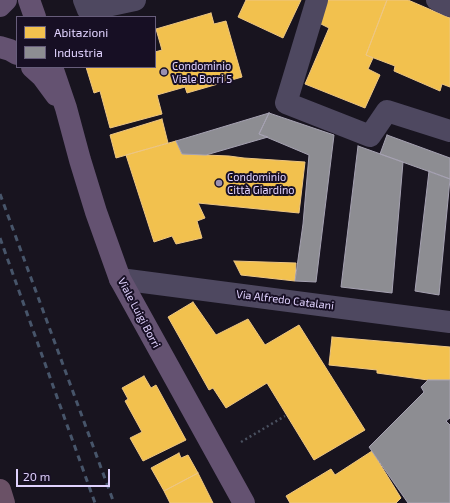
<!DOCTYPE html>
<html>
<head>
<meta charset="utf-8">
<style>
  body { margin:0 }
  #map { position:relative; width:450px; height:503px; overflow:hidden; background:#18141f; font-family:"Exo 2",sans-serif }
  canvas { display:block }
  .legend { position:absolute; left:16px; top:16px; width:140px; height:52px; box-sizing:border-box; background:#170f24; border:1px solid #675d7b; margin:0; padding:5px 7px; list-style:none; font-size:12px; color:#e0d2fe }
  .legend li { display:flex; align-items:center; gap:8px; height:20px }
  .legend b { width:20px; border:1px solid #675d7b }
  .scale { position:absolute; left:16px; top:469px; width:94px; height:18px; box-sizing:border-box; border:2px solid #e0d2fe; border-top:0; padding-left:5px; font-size:12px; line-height:14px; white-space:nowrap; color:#e0d2fe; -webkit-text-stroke:3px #170f24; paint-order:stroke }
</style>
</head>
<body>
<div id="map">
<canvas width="450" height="503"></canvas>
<ul class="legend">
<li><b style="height:11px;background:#f2c14e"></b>Abitazioni</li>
<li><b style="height:11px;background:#8d8d92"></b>Industria</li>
</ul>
<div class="scale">20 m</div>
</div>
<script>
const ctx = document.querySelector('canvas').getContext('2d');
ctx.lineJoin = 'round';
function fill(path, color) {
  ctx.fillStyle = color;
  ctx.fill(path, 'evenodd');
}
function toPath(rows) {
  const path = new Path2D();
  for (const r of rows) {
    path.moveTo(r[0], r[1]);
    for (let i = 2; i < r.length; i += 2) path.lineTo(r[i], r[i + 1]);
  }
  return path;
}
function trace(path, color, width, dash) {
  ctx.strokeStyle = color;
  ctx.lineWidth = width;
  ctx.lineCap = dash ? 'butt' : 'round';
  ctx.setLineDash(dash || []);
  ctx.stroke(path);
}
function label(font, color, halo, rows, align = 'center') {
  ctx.font = font + ' "Exo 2",sans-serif';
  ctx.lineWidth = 4;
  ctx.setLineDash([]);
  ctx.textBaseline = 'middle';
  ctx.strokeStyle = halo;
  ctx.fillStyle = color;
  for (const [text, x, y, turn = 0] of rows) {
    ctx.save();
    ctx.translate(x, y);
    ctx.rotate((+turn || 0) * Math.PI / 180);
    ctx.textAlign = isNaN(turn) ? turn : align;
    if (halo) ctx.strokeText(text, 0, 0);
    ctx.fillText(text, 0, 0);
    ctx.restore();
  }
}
const homes = toPath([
  [246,0,301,0,283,38,238,17,246,0],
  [327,0,387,0,366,55,373,58,368,69,380,75,365,108,305,84,329,28,317,22,327,0],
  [387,0,408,0,450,18,450,87,442,84,440,91,394,71,395,66,366,55,387,0],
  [211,13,214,24,226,21,242,77,187,93,185,87,157,95,162,114,110,128,100,91,94,93,86,67,155,67,155,52,162,50,156,29,211,13],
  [162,119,168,143,116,158,110,135,162,119],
  [176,141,182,154,229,156,244,158,305,162,299,213,198,203,205,218,197,221,202,238,176,244,172,236,154,242,126,155,176,141],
  [234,261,296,263,295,281,241,275,234,261],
  [193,302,216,335,248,319,265,345,299,325,365,430,314,460,267,383,226,408,213,388,209,390,168,317,193,302],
  [332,337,450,347,450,380,428,380,377,373,377,370,329,365,332,337],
  [144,376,151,388,156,385,186,440,143,461,130,438,142,432,125,401,128,399,122,388,144,376],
  [372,451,401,498,396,503,290,503,286,496,331,469,335,475,372,451],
  [179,453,181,458,188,455,198,473,164,491,151,468,179,453],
  [198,473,213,503,170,503,164,491,198,473]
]);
const industry = toPath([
  [269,113,334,135,316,282,295,281,303,224,309,155,259,134,269,113],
  [269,113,259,134,268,137,206,155,182,154,176,141,269,113],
  [387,135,450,158,450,179,380,154,387,135],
  [358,146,403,162,392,293,341,287,358,146],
  [429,171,450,179,439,295,415,291,429,171],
  [428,380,450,380,450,418,446,421,450,425,450,503,408,503,369,447,424,392,421,387,428,380]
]);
const path = toPath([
  [241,442,285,416]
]);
const minor = toPath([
  [84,0,88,10,135,0],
  [317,0,286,103,370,136,387,111,450,131],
  [437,0,450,6],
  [120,279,450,322]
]);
const major = toPath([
  [29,0,35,17],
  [0,6,6,0],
  [0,47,10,50,17,54],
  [32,67,42,76,56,95],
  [52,67,66,108,80,160,96,212,120,279,244,503]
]);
const highway = toPath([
  [0,490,4,503]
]);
const rail = toPath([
  [0,194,114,503],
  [0,238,95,503]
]);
const markers = [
  [164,72,4,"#9a90b0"],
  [219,183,4,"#9a90b0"]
];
const poiNames = [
  ["Condominio",172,66],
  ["Viale Borri 5",172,79],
  ["Condominio",227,177],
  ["Città Giardino",227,190]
];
const streetNames = [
  ["Via Alfredo Catalani",285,300,7],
  ["Viale Luigi Borri",139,313,62]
];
fill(homes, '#f2c14e');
trace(homes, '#edc683', 1);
fill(industry, '#8d8d92');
trace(industry, '#a6a2b2', 1);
trace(path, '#4a5160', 2.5, [2, 3]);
trace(minor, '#4e4860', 22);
trace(major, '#645271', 22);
trace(highway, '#6a5166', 22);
trace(rail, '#47556a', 3, [6, 5]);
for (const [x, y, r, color] of markers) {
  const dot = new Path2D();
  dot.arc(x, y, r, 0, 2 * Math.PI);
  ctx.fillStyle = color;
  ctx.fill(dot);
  trace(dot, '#170f24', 1.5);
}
label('11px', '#e0d2fe', '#170f24', poiNames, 'left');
label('11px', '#e0d2fe', '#170f24', streetNames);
</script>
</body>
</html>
